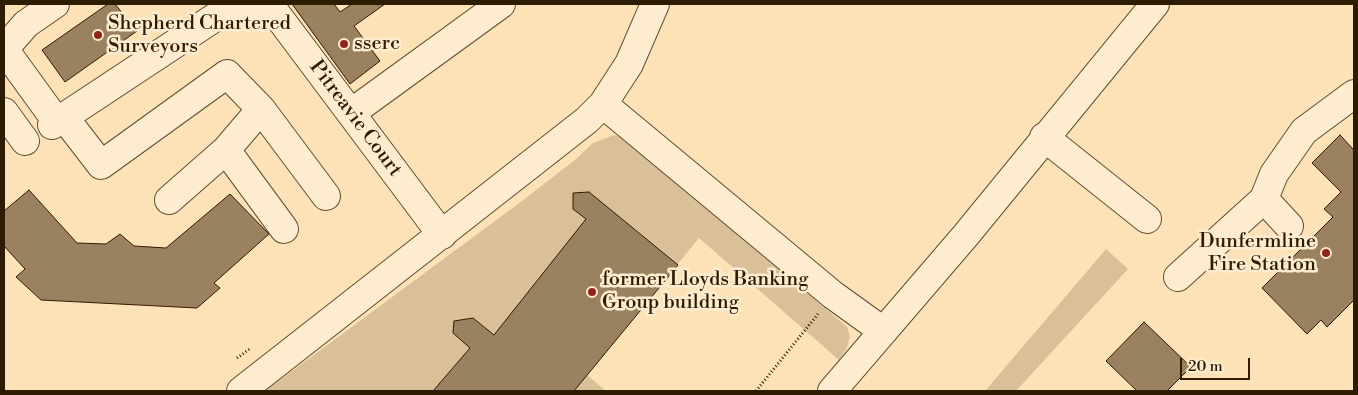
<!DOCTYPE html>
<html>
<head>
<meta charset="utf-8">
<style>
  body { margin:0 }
  #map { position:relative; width:1358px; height:395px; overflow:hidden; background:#fee2b7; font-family:"Libre Bodoni",serif }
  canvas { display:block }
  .frame { position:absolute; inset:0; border:5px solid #2d1b02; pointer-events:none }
  .scale { position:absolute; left:1180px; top:358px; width:70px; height:22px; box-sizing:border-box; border:2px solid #2d1b02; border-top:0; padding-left:6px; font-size:15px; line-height:18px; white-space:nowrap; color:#2d1b02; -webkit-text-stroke:4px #feecd0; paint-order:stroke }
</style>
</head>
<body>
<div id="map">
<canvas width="1358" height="395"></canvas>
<div class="frame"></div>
<div class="scale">20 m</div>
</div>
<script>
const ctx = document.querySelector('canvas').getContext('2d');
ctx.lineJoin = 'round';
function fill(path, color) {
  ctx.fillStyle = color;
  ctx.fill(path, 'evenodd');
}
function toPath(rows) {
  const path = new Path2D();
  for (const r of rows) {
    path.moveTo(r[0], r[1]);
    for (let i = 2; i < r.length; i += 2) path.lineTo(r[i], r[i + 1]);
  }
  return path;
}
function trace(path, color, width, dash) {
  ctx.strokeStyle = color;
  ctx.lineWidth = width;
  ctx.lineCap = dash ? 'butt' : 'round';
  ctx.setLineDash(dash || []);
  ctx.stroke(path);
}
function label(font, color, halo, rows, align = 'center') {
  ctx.font = font + ' "Libre Bodoni",serif';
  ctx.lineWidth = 5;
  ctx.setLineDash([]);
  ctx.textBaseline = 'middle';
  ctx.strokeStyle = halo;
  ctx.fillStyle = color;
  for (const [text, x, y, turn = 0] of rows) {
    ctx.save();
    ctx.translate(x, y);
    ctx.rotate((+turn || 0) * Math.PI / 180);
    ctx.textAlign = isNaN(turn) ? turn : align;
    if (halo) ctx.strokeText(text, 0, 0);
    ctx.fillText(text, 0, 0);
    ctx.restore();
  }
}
const green = toPath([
  [614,135,624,138,847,327,850,336,847,348,839,360,699,238,587,375,606,391,265,391,522,201,576,159,593,143],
  [1106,249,1128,269,1016,391,985,391]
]);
const building = toPath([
  [108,4,115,4,137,31,65,82,42,50,108,4],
  [292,4,334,4,340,12,352,4,385,4,354,26,380,61,350,84,292,4],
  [1340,135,1354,150,1354,300,1327,327,1321,320,1307,334,1262,288,1333,217,1324,209,1341,192,1312,163,1340,135],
  [29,190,77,243,106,244,120,234,134,246,166,248,230,194,269,234,214,283,220,288,197,308,41,300,16,277,25,269,4,246,4,211,29,190],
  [589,192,678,265,574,391,433,391,470,348,453,333,454,321,473,318,494,335,586,219,573,209,573,193,589,192],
  [1144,322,1191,367,1167,391,1137,391,1106,361,1144,322]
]);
const path = toPath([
  [237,358,251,348],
  [756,391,818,314]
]);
const minor = toPath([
  [269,4,442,235],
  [5,48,26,24,55,4],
  [4,49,57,122],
  [603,104,833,295,883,331],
  [261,109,326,196],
  [4,112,25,141],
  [351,113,501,4],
  [64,117,101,165,227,74,261,109,226,150,169,200],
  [52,125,226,10,263,4],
  [1044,137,1147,219],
  [226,150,284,229],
  [1289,226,1264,199,1274,174,1304,131,1354,94],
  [1178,277,1264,199],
  [241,391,587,120,603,104,629,64,655,4],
  [832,391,966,235,1155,4]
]);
const markers = [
  [98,35,5,"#8f2418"],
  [344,44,5,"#8f2418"],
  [1326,253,5,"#8f2418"],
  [592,292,5,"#8f2418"]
];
const poiNames = [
  ["Shepherd Chartered",108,24],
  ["Surveyors",108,47],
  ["sserc",354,44],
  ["Dunfermline",1316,242,"right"],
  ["Fire Station",1316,265,"right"],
  ["former Lloyds Banking",602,280],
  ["Group building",602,303]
];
const streetNames = [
  ["Pitreavie Court",355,119,53]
];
fill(green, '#dac098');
fill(building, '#9a8260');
trace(building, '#2d1b02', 1);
trace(minor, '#614d2f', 30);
trace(path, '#2d1b02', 3, [1, 2.5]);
trace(minor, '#feecd0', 28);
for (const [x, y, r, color] of markers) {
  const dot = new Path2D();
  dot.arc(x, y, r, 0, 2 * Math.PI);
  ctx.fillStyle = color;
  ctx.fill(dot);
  trace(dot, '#feecd0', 2);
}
label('20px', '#2d1b02', '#feecd0', poiNames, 'left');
label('20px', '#2d1b02', '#feecd0', streetNames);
</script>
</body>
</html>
